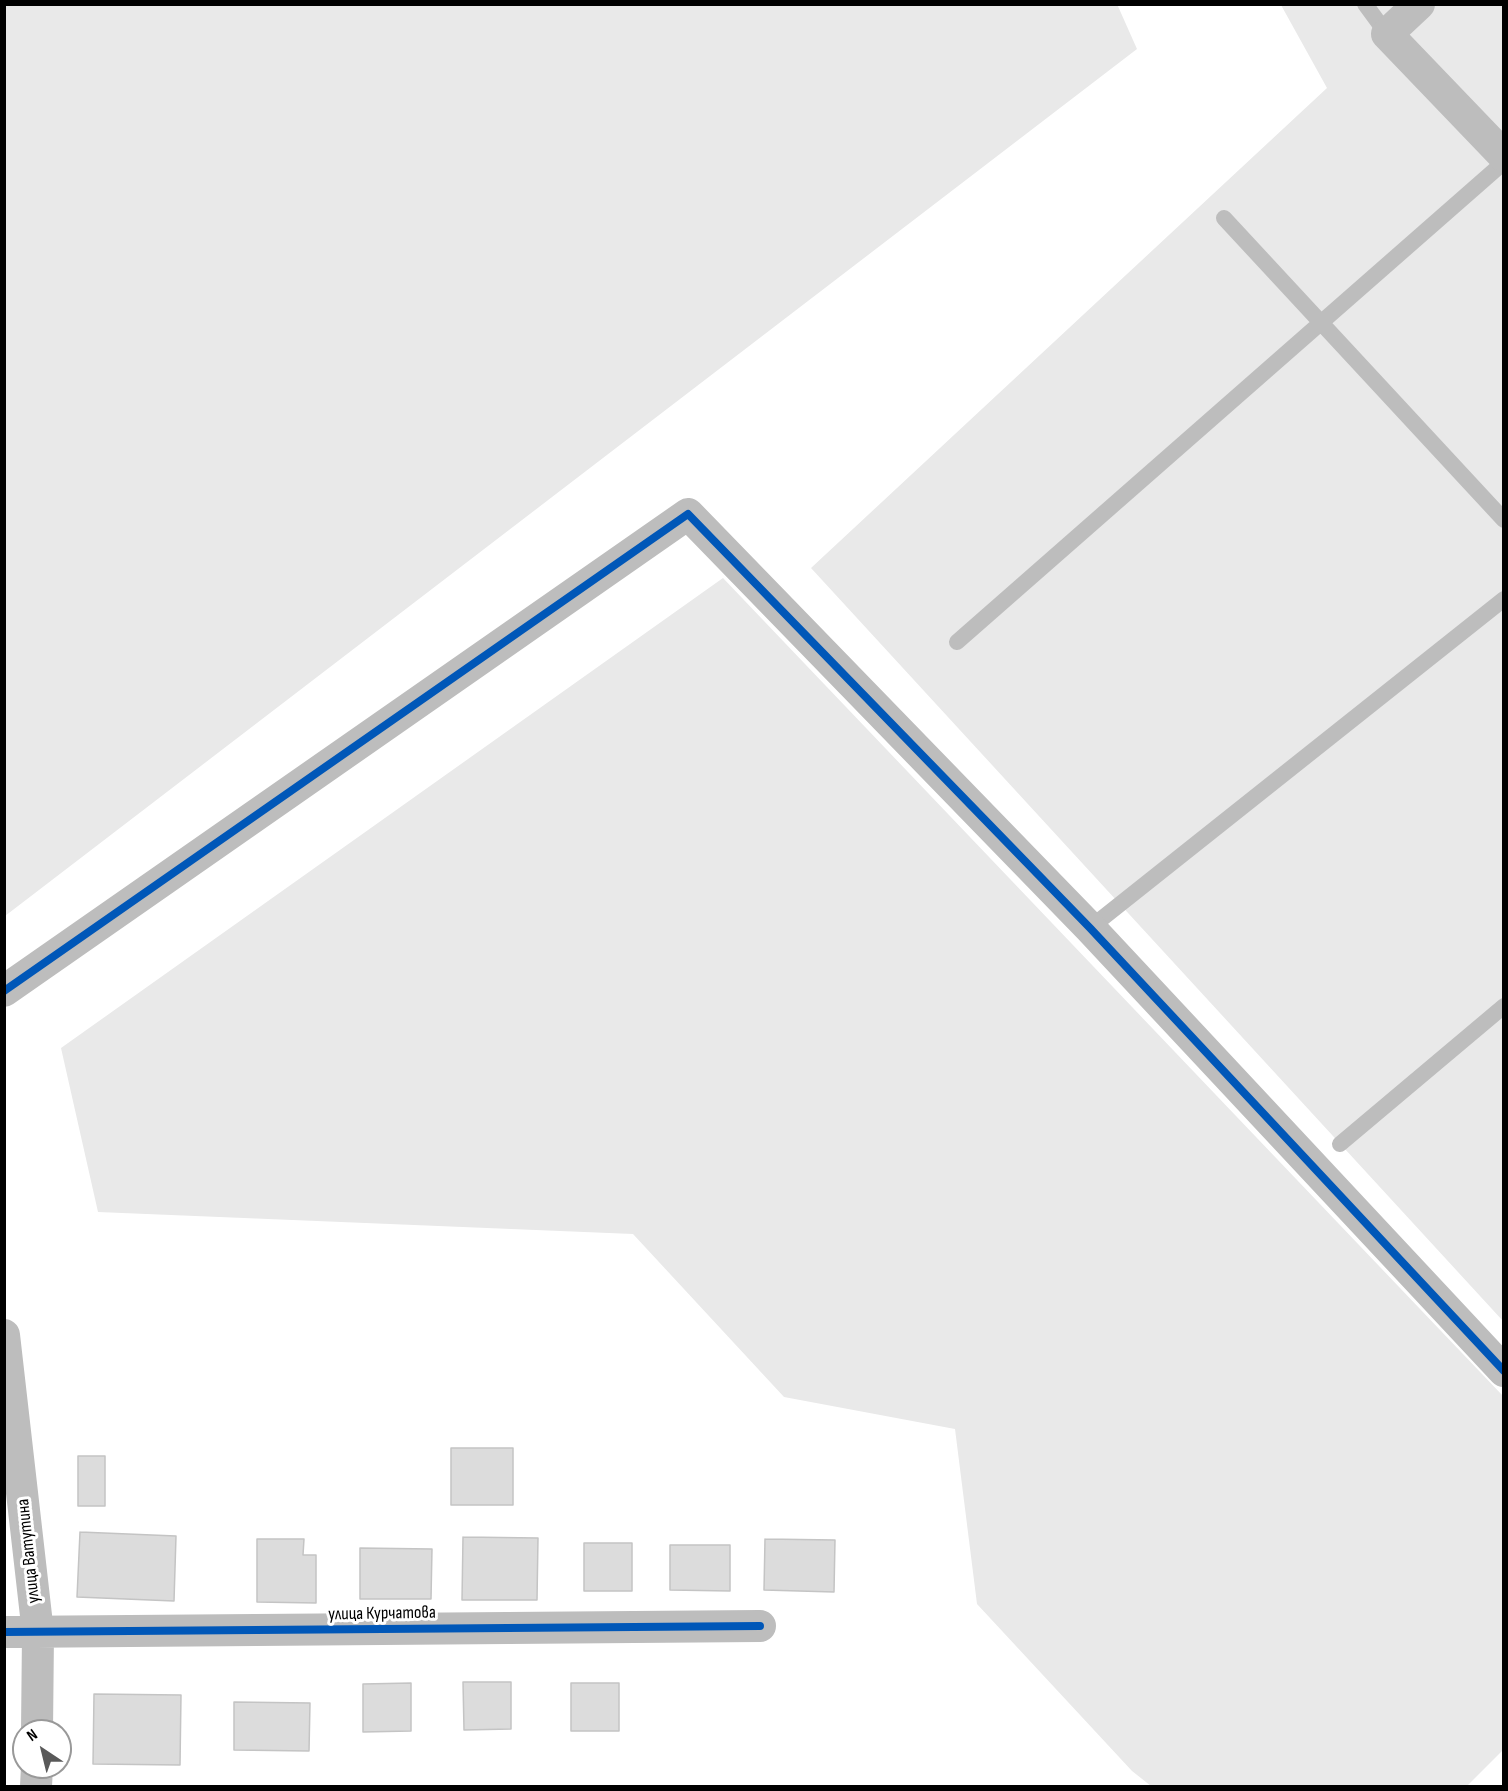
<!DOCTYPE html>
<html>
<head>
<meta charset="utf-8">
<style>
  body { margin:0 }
  #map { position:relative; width:1508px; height:1791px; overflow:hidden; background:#fff; font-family:"Sofia Sans Condensed",sans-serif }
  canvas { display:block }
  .frame { position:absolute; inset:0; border:6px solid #000; pointer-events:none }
  .north { position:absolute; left:12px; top:1719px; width:60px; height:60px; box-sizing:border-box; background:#fff; border:2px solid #999; border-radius:50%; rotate:325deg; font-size:16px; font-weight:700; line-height:24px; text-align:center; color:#000 }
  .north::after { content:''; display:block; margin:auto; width:21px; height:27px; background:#595959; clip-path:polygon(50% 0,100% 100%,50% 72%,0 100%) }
</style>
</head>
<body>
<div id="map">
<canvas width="1508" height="1791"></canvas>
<div class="frame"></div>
<div class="north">N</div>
</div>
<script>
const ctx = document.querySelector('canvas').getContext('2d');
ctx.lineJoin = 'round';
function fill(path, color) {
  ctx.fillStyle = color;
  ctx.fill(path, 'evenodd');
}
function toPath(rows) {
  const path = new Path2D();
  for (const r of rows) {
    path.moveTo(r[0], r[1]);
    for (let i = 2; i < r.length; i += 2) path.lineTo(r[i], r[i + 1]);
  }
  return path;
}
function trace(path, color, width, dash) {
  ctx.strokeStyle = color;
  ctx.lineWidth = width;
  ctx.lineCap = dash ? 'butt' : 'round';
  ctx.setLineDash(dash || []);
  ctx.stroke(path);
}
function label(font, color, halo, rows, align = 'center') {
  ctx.font = font + ' "Sofia Sans Condensed",sans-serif';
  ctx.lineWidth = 6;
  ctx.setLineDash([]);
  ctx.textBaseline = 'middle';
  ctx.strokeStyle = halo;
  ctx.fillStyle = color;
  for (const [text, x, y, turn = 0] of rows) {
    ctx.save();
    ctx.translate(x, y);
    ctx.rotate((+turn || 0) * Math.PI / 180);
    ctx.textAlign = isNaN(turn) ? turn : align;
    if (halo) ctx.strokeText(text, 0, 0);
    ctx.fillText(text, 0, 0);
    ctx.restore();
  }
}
const green = toPath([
  [5,4,1117,4,1137,49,5,916],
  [1281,5,1503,5,1503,1321,811,568,1327,88],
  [723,578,1503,1396,1503,1750,1467,1786,1151,1786,1132,1771,977,1604,955,1429,784,1397,633,1234,98,1212,61,1048]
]);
const building = toPath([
  [451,1448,513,1448,513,1505,451,1505,451,1448],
  [78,1456,105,1456,105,1506,78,1506,78,1456],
  [80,1532,176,1536,174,1601,77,1597,80,1532],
  [463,1537,538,1538,537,1600,462,1600,463,1537],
  [257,1539,304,1539,303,1555,316,1555,316,1603,257,1602,257,1539],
  [765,1539,835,1540,834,1592,764,1590,765,1539],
  [584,1543,632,1543,632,1591,584,1591,584,1543],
  [670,1545,730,1545,730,1591,670,1590,670,1545],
  [360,1548,432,1549,431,1599,360,1599,360,1548],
  [463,1682,511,1682,511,1729,464,1730,463,1682],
  [411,1683,411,1731,363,1732,363,1684,411,1683],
  [571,1683,619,1683,619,1731,571,1731,571,1683],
  [94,1694,181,1695,180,1765,93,1764,94,1694],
  [234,1702,310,1703,309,1751,234,1750,234,1702]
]);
const lane = toPath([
  [1365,4,1387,34],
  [1224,218,1504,520],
  [957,642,1504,162],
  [1090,928,1504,599],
  [1340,1144,1504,1006]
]);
const street = toPath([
  [1419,4,1387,34,1504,156],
  [4,991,688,514,1090,928,1504,1371],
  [4,1335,38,1633,37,1731],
  [4,1632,760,1626],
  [36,1786,37,1767]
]);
const cycleway = toPath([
  [4,991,688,514,1090,928,1504,1371],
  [4,1632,760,1626]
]);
const streetNames = [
  ["улица Ватутина",29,1551,-96],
  ["улица Курчатова",382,1614,-1]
];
fill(green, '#e9e9e9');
fill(building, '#dcdcdc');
trace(building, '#c4c4c4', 1.5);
trace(lane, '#bdbdbd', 16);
trace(street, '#bdbdbd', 32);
trace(cycleway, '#0057b8', 8);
label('18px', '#000', '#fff', streetNames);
</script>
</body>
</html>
